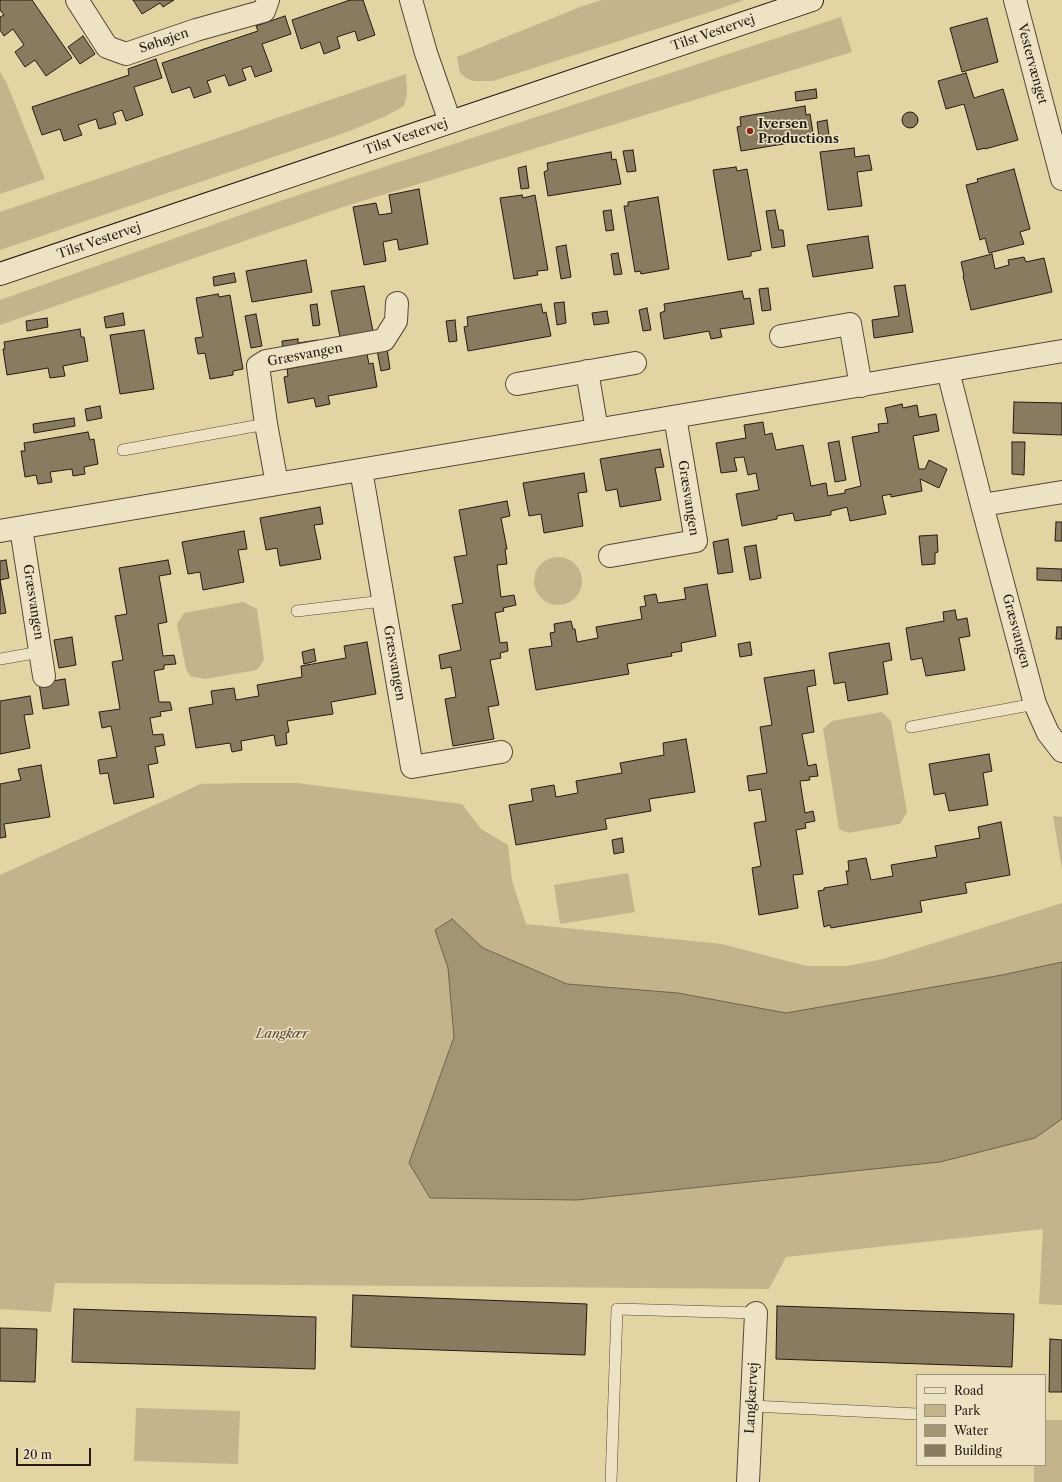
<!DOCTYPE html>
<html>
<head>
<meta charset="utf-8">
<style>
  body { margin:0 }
  #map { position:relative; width:1062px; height:1482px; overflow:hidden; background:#e3d4a4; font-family:"Libre Caslon Text",serif }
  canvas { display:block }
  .legend { position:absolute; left:916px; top:1374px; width:130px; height:92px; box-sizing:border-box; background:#ede3c4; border:1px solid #9d937e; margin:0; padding:5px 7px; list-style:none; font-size:12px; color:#251a14 }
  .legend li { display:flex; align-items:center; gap:8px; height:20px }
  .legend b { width:20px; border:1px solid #9d937e }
  .scale { position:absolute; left:16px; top:1448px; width:75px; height:18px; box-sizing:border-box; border:2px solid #251a14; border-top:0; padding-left:5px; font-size:12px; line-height:14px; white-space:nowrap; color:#251a14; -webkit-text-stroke:3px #ede3c4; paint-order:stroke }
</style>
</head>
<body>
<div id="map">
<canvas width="1062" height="1482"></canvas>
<ul class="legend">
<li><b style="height:5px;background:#ede3c4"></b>Road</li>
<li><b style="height:11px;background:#c3b48c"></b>Park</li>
<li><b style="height:11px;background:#a29573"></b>Water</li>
<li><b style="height:11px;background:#887b5f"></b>Building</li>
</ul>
<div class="scale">20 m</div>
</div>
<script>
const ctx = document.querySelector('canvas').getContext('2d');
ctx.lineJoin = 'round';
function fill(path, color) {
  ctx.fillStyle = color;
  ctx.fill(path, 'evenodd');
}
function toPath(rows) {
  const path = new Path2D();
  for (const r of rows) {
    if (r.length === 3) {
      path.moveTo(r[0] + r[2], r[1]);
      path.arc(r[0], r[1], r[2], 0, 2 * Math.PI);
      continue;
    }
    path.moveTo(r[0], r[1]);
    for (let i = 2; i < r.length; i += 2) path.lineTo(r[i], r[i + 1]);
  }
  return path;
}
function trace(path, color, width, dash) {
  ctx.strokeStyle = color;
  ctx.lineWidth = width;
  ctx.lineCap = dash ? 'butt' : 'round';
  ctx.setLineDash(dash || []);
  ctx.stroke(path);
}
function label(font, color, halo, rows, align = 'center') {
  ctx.font = font + ' "Libre Caslon Text",serif';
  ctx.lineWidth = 3;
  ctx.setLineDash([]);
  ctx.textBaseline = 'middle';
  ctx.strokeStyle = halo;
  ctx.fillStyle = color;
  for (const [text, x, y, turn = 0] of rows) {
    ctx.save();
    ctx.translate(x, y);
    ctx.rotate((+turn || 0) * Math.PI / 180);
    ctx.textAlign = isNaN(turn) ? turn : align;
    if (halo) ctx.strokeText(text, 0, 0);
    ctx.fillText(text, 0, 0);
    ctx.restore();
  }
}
const green = toPath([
  [601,0,744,0,716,10,493,81,474,81,466,78,460,73,457,57,580,7],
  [841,17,852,52,346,206,0,325,0,300,283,200],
  [0,72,7,84,45,179,0,194],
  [406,74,407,95,404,106,386,116,347,132,0,250,0,212],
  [558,581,24],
  [243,602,257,609,264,660,257,670,205,679,190,676,186,669,177,624,184,613],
  [882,712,891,721,907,812,900,824,848,833,839,829,823,729,832,721],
  [243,783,297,783,462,804,481,829,508,845,512,881,526,924,722,944,806,966,847,966,883,959,1062,903,1062,1305,1039,1304,1043,1229,786,1257,769,1289,55,1283,51,1312,0,1309,0,875,201,784],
  [1053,816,1062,817,1062,870],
  [628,873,635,912,560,924,554,885],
  [136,1408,240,1411,238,1464,134,1461],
  [1045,1420,1062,1420,1062,1482,1034,1482,1034,1465,1045,1465]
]);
const water = toPath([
  [452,919,483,948,567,984,678,993,786,1013,1002,975,1062,962,1062,1119,1035,1138,940,1162,577,1200,430,1198,409,1163,454,1037,448,968,435,930,452,919]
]);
const building = toPath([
  [0,0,32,0,72,58,46,76,35,60,25,67,15,52,24,45,13,29,4,36,0,30,0,17,4,15,0,10,0,0],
  [133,0,174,0,163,7,160,3,142,14,133,0],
  [350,0,363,0,375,35,358,41,355,31,337,37,340,48,324,54,320,42,301,49,292,20,350,0],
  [285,16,291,34,262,44,272,71,255,77,251,66,242,69,246,80,229,86,225,75,207,81,211,92,194,98,190,87,172,93,162,63,258,31,256,26,285,16],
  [987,18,998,62,962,72,950,28,987,18],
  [83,36,95,54,80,64,68,47,83,36],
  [156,59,162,78,134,87,143,115,126,121,122,110,113,113,116,124,99,129,96,119,78,125,82,135,64,141,60,129,42,135,32,107,129,75,128,69,156,59],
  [966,73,974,98,1003,89,1018,140,985,149,985,148,977,150,964,104,946,109,938,81,966,73],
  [816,89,817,98,796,101,795,92,816,89],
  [805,106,806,115,810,114,814,139,741,151,737,127,741,126,740,117,805,106],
  [910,120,8],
  [827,120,830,142,820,144,817,122,827,120],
  [854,148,855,157,869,155,872,170,857,172,862,206,828,210,820,152,854,148],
  [633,150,636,171,627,172,623,151,633,150],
  [611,152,612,160,616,159,621,184,548,196,544,172,548,170,547,163,611,152],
  [526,166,529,188,521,189,518,168,526,166],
  [736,167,737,171,747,169,761,250,751,252,751,256,728,260,713,170,736,167],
  [1014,169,1030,229,1020,232,1024,244,989,253,985,238,980,240,966,185,978,182,977,179,1014,169],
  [419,189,428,244,399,250,397,239,383,242,386,261,364,265,353,207,376,203,379,215,392,213,389,195,419,189],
  [522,195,523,198,535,195,548,270,537,271,538,275,514,279,500,198,522,195],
  [658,197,669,269,641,274,640,271,635,272,624,206,628,206,628,202,658,197],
  [611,210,614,230,606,231,603,211,611,210],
  [775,210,779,230,783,230,785,246,772,248,766,211,775,210],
  [868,236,873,268,813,277,807,245,868,236],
  [566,245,571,277,561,279,556,247,566,245],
  [618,253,622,274,614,275,611,254,618,253],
  [992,254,995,269,1009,265,1008,260,1024,257,1026,262,1044,258,1052,292,971,310,963,276,964,276,961,262,992,254],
  [306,260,312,292,252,302,246,271,306,260],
  [234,273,236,282,214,286,213,277,234,273],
  [905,285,913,332,874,338,872,320,899,316,894,286,905,285],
  [364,286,373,331,340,337,331,291,364,286],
  [768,288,771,310,762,311,759,289,768,288],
  [742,291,744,299,750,298,754,324,720,329,722,337,711,339,709,331,664,339,660,313,665,311,664,304,742,291],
  [218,294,219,297,230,295,243,369,233,371,233,375,210,379,205,353,198,354,195,338,203,337,196,298,218,294],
  [564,302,566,323,557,325,554,303,564,302],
  [317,304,320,325,313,326,310,305,317,304],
  [541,304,543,313,546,312,551,336,468,351,464,327,468,326,467,317,541,304],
  [647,308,651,330,643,331,639,310,647,308],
  [607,311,609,323,594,325,592,313,607,311],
  [123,313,125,325,106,328,104,317,123,313],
  [256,314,262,346,251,348,245,316,256,314],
  [47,318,48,327,27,331,26,321,47,318],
  [455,320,457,341,449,342,446,321,455,320],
  [80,329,81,337,84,337,88,361,63,366,65,376,50,378,48,368,7,375,3,349,5,349,4,342,80,329],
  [144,330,154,389,120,394,110,335,144,330],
  [298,339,298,343,318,340,319,348,283,353,282,341,298,339],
  [387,348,390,369,381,371,377,350,387,348],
  [367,354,369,364,373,363,377,387,328,396,330,404,316,407,314,398,288,403,284,377,288,376,287,369,367,354],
  [1014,402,1062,403,1062,435,1013,433,1014,402],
  [902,404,903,408,917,405,919,417,936,414,939,431,913,436,919,469,925,469,929,460,947,469,939,488,920,479,922,491,891,497,891,494,882,496,886,514,850,521,847,507,831,511,831,515,795,521,793,513,777,516,777,519,742,526,736,494,759,490,756,473,748,475,744,457,734,458,737,471,721,473,716,443,746,438,744,425,763,422,765,435,772,433,776,450,803,445,811,486,826,483,828,496,845,493,845,490,861,486,852,437,879,432,878,424,888,423,885,408,902,404],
  [100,406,102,418,87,421,85,409,100,406],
  [74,418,75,426,34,433,33,424,74,418],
  [88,432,90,440,94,439,98,464,84,467,85,474,73,476,72,469,50,472,52,482,38,484,36,475,25,477,21,451,25,451,24,443,88,432],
  [839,441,846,480,835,482,828,443,839,441],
  [1012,442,1025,442,1024,475,1012,474,1012,442],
  [660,449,664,467,655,468,661,500,620,507,617,489,606,491,600,459,660,449],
  [584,473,587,492,578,493,583,526,544,533,541,514,529,516,523,483,584,473],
  [507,501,510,516,501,518,507,549,505,549,507,564,497,565,501,597,514,595,516,605,503,608,504,611,495,613,500,643,507,642,508,651,500,653,501,658,490,660,499,705,488,707,494,739,453,746,445,699,456,697,451,667,441,669,439,655,461,650,452,605,463,603,454,557,467,555,459,510,507,501],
  [320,507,323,524,314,525,321,559,280,566,277,548,266,550,260,518,320,507],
  [1056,522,1062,522,1062,541,1055,541,1056,522],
  [244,531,247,549,238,550,244,582,203,590,200,572,188,574,182,542,244,531],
  [937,535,938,552,935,553,935,564,922,565,919,536,937,535],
  [728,539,733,572,718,574,713,542,728,539],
  [756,545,761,578,750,580,744,547,756,545],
  [6,560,9,578,0,580,0,561,6,560],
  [168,560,171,574,159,576,167,622,158,624,163,656,174,655,176,664,164,665,164,669,154,671,159,702,170,702,172,710,160,712,161,716,150,718,153,735,163,734,165,745,155,747,158,763,148,765,154,797,114,804,108,773,100,774,98,760,117,757,111,726,102,728,99,712,120,709,112,662,123,660,115,616,127,614,119,568,168,560],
  [1037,568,1062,569,1062,581,1037,580,1037,568],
  [0,580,6,613,0,614,0,580],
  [707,584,716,636,681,643,682,651,671,653,672,656,627,664,629,674,536,690,529,649,552,646,550,633,555,632,554,624,571,621,573,629,575,629,577,642,598,638,596,627,642,619,640,607,646,606,644,596,656,594,658,603,686,599,684,588,707,584],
  [955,610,957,620,967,618,970,636,959,638,965,670,926,676,922,658,911,660,906,628,944,621,943,612,955,610],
  [1057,627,1062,627,1062,639,1056,639,1057,627],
  [72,637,76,665,59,668,54,640,72,637],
  [367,642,376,694,331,702,333,714,287,721,289,732,286,733,287,744,276,746,274,735,241,741,242,750,232,752,230,743,196,748,189,708,213,704,211,691,234,688,236,700,259,696,257,685,302,677,301,666,346,658,344,646,367,642],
  [750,642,752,655,740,657,738,644,750,642],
  [889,643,892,660,883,662,888,694,848,701,845,682,834,684,829,653,889,643],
  [314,649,316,661,304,664,302,652,314,649],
  [814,670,816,685,807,687,814,732,802,734,808,766,816,764,818,776,809,777,810,780,800,781,805,813,813,811,815,821,805,823,806,828,796,830,803,874,793,875,798,908,759,915,752,868,761,866,754,823,766,821,761,789,749,791,747,776,767,773,760,727,772,725,764,678,814,670],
  [65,679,69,705,43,709,39,683,65,679],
  [30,696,33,714,24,715,30,748,0,754,0,701,30,696],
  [686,739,695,792,649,799,651,811,605,819,607,829,516,845,509,805,533,801,531,789,554,785,556,797,578,793,576,781,622,773,620,763,664,755,663,743,686,739],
  [989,754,992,771,983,773,988,805,949,811,945,793,934,795,929,764,989,754],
  [41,765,50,817,4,824,6,837,0,838,0,784,21,780,18,769,41,765],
  [1001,822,1010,875,965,883,967,893,920,901,922,912,831,928,830,925,824,927,818,891,824,890,824,888,848,884,846,871,849,871,848,861,866,858,871,880,893,876,891,865,937,857,935,846,980,838,978,827,1001,822],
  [622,838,624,852,614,854,612,840,622,838],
  [353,1295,587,1304,585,1355,351,1347,353,1295],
  [777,1306,1014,1314,1012,1367,776,1359,777,1306],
  [74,1309,316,1317,315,1369,72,1362,74,1309],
  [0,1328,37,1329,35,1382,0,1381,0,1328],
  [1050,1339,1062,1340,1062,1392,1049,1392,1050,1339]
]);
const lane = toPath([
  [123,450,266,424],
  [297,611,383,601],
  [0,659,40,652],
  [911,727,1035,704],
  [752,1406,917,1414],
  [611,1482,617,1309,756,1313]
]);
const street = toPath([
  [77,0,107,47,126,54,196,30,264,11,268,0],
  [411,0,426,53,450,122],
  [1015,0,1062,179],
  [781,336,850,324,861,386],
  [587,371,597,430],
  [948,371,982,505,1035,704,1048,733,1062,751],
  [517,384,635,363],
  [361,470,412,767,501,752],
  [277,484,266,424,258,366,266,361,384,340,396,321,397,303],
  [982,505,1062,492],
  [21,528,44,676],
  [0,531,1062,351],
  [610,556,696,541,675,417],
  [748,1482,756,1313]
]);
const secondary = toPath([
  [0,274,812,0]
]);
const markers = [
  [750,131,4,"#8f2418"]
];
const streetNames = [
  ["Tilst Vestervej",713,33,-19],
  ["Søhøjen",164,41,-19],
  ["Vestervænget",1032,64,75],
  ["Tilst Vestervej",406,137,-19],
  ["Tilst Vestervej",99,241,-19],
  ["Græsvangen",305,355,-11],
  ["Græsvangen",688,498,81],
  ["Græsvangen",33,602,81],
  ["Græsvangen",1016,631,75],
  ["Græsvangen",394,663,80],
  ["Langkærvej",752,1398,-87]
];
const poiNames = [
  ["Iversen",758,124],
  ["Productions",758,139]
];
const parkNames = [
  ["Langkær",282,1034]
];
fill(green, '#c3b48c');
fill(water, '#a29573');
trace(water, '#70644d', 1);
fill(building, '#887b5f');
trace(building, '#251a14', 1);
trace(lane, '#544838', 12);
trace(street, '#544838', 24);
trace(secondary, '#251a14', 24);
trace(lane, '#ede3c4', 11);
trace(street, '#ede3c4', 22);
trace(secondary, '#ede3c4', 22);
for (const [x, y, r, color] of markers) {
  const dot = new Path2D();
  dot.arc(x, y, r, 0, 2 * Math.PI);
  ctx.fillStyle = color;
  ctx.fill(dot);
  trace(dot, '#ede3c4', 1.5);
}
label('13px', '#251a14', '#ede3c4', streetNames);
label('bold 13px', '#251a14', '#ede3c4', poiNames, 'left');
label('italic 13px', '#544838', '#ede3c4', parkNames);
</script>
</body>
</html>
